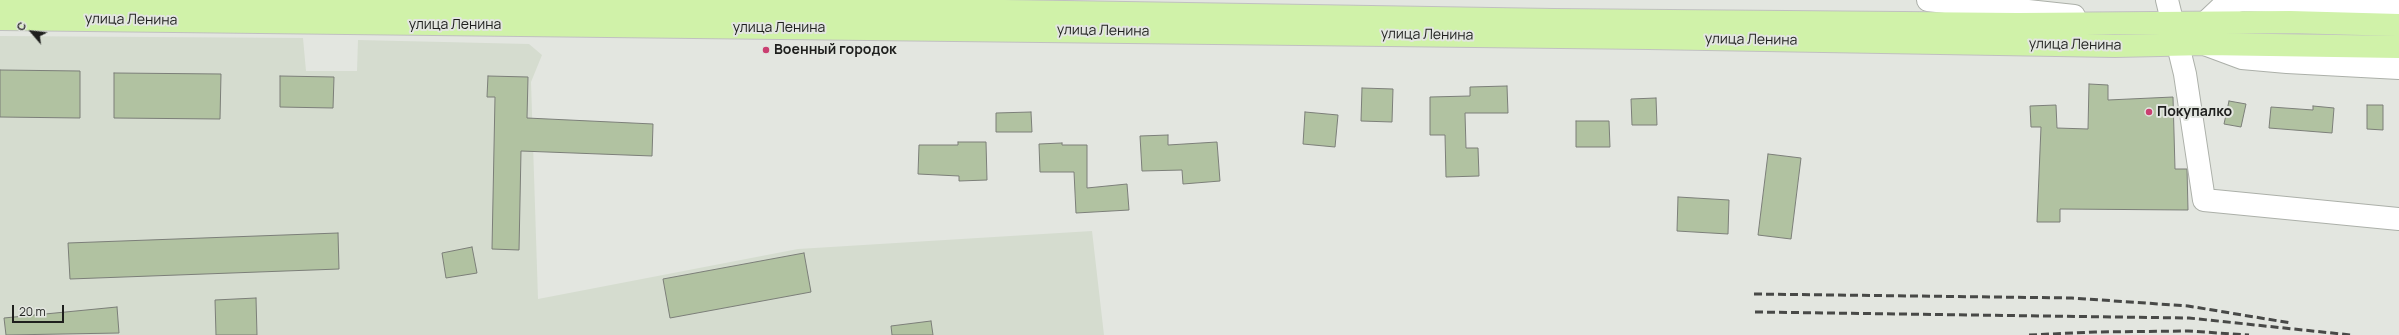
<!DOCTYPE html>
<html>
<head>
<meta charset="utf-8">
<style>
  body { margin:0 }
  #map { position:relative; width:2399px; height:335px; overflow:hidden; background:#e3e6e0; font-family:Manrope,sans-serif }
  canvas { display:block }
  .north { position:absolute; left:12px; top:12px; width:40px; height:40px; -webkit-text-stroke:3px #e3e6e0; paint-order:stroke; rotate:298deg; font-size:11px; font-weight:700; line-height:16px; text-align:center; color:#1e1f1d }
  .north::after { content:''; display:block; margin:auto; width:14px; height:18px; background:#1e1f1d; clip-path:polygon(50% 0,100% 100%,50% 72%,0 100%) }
  .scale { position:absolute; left:12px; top:305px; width:52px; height:18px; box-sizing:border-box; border:2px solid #1e1f1d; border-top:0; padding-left:5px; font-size:12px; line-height:14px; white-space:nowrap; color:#1e1f1d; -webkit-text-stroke:3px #e3e6e0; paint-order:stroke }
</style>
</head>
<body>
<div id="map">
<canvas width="2399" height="335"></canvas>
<div class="north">С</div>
<div class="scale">20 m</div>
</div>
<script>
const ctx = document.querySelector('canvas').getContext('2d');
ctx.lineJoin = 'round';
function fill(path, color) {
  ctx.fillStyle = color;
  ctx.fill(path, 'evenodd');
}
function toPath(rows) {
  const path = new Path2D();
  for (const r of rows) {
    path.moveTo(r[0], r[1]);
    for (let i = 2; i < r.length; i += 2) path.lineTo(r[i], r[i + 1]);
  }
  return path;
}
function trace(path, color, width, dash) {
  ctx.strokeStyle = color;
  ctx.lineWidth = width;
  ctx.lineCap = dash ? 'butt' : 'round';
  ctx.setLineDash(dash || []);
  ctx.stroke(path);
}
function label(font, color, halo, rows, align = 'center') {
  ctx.font = font + ' Manrope,sans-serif';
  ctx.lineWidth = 4;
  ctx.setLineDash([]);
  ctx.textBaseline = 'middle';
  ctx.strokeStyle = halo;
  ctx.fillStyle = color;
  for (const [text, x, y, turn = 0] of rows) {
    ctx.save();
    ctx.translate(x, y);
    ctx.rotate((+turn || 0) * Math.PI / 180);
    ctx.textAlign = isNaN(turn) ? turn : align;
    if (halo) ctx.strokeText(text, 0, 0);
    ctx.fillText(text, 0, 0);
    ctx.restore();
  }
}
const built = toPath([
  [0,36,303,38,306,71,357,71,358,40,529,44,542,55,531,82,538,299,798,249,1092,231,1104,335,0,335]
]);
const building = toPath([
  [0,70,80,71,80,118,0,117,0,70],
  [114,73,221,74,220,119,114,118,114,73],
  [280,76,334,77,333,108,280,107,280,76],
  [488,76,528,77,527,118,653,124,652,156,521,151,519,250,492,249,495,97,487,97,488,76],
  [2089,84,2108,85,2108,100,2173,97,2175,169,2187,169,2188,210,2060,209,2060,222,2037,222,2041,127,2031,127,2030,106,2056,105,2057,128,2088,129,2089,84],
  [1507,86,1508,113,1465,113,1466,148,1478,148,1479,176,1446,177,1445,135,1430,135,1430,97,1470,96,1470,87,1507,86],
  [1362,88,1393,89,1392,122,1361,121,1362,88],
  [1656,98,1657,125,1632,125,1631,99,1656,98],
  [2229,101,2246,104,2241,127,2224,124,2229,101],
  [2367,105,2383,105,2383,130,2367,129,2367,105],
  [2313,106,2334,108,2332,133,2269,128,2271,107,2313,110,2313,106],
  [1031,112,1032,132,996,132,996,113,1031,112],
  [1305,112,1338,115,1335,147,1303,144,1305,112],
  [1576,121,1609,121,1610,147,1576,147,1576,121],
  [1168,135,1168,145,1217,142,1220,181,1183,184,1182,170,1142,171,1140,136,1168,135],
  [958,142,986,142,987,180,959,181,959,176,918,174,919,145,958,145,958,142],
  [1062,143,1062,145,1087,145,1087,188,1127,184,1129,210,1076,213,1074,172,1040,172,1039,144,1062,143],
  [1768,154,1801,158,1791,239,1758,235,1768,154],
  [1678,197,1729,200,1728,234,1677,231,1678,197],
  [338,233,339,269,70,279,68,243,338,233],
  [472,247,477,273,446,278,442,253,472,247],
  [804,253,811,292,670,318,663,279,804,253],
  [256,298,257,335,216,335,215,300,256,298],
  [117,307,119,333,6,335,4,318,117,307],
  [931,321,933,335,892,335,891,326,931,321]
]);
const minor = toPath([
  [1928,0,2074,16],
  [2167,0,2185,74,2204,200,2399,219],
  [2206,22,2224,5,2242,0,2399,5],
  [2207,45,2242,58,2287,62,2399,68]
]);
const major = toPath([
  [0,1,698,6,1554,20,2018,24,2290,22,2399,25],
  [0,19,1648,38,2115,46,2206,44,2399,47]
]);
const rail = toPath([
  [1754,294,2072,298,2188,306,2291,323],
  [1755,312,2189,318,2351,335],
  [2029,335,2095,332,2188,331,2249,335]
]);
const markers = [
  [766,50,4,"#ca3f71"],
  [2149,112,4,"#ca3f71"]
];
const streetNames = [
  ["улица Ленина",131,20,1],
  ["улица Ленина",455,25],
  ["улица Ленина",779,28],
  ["улица Ленина",1103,31,1],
  ["улица Ленина",1427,35,1],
  ["улица Ленина",1751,40,1],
  ["улица Ленина",2075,45,1]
];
const poiNames = [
  ["Военный городок",774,50],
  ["Покупалко",2157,112]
];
fill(built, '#d5dccf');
fill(building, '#b1c2a1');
trace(building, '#7c7f79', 1);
trace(minor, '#acb0a9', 24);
trace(major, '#c0c0c0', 24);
trace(minor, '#fff', 22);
trace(major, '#d0f2a9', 22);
trace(rail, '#484947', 3, [8, 4]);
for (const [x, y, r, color] of markers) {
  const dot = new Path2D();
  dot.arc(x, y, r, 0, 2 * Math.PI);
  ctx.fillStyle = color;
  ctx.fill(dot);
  trace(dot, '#e3e6e0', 1.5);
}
label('14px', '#1e1f1d', '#e3e6e0', streetNames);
label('bold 14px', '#1e1f1d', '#e3e6e0', poiNames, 'left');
</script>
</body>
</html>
